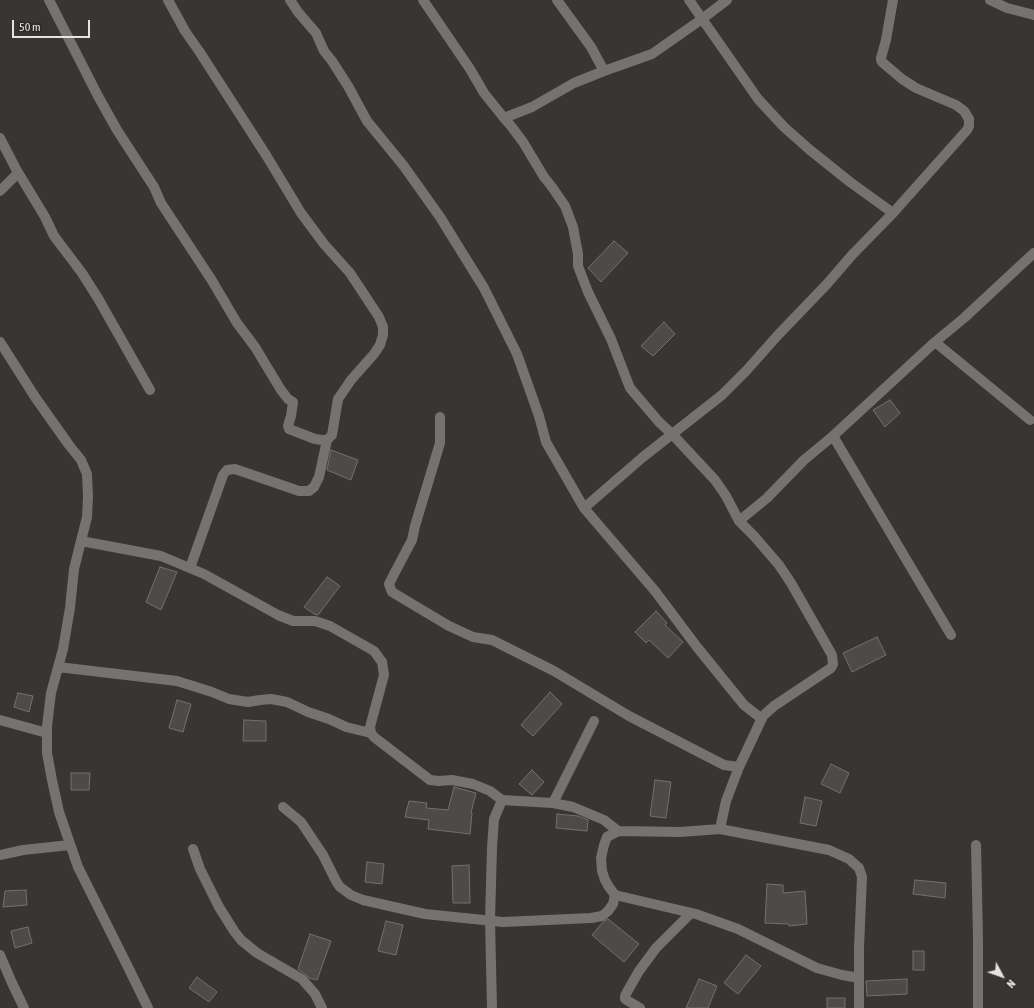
<!DOCTYPE html>
<html>
<head>
<meta charset="utf-8">
<style>
  body { margin:0 }
  #map { position:relative; width:1034px; height:1008px; overflow:hidden; background:#383534; font-family:"Asap Condensed",sans-serif }
  canvas { display:block }
  .north { position:absolute; left:982px; top:956px; width:40px; height:40px; -webkit-text-stroke:3px #2e2b2a; paint-order:stroke; rotate:131deg; font-size:11px; font-weight:700; line-height:16px; text-align:center; color:#e6e4e3 }
  .north::after { content:''; display:block; margin:auto; width:14px; height:18px; background:#e6e4e3; clip-path:polygon(50% 0,100% 100%,50% 72%,0 100%) }
  .scale { position:absolute; left:12px; top:20px; width:78px; height:18px; box-sizing:border-box; border:2px solid #e6e4e3; border-top:0; padding-left:5px; font-size:12px; line-height:14px; white-space:nowrap; color:#e6e4e3; -webkit-text-stroke:3px #2e2b2a; paint-order:stroke }
</style>
</head>
<body>
<div id="map">
<canvas width="1034" height="1008"></canvas>
<div class="north">N</div>
<div class="scale">50 m</div>
</div>
<script>
const ctx = document.querySelector('canvas').getContext('2d');
ctx.lineJoin = 'round';
function fill(path, color) {
  ctx.fillStyle = color;
  ctx.fill(path, 'evenodd');
}
function toPath(rows) {
  const path = new Path2D();
  for (const r of rows) {
    path.moveTo(r[0], r[1]);
    for (let i = 2; i < r.length; i += 2) path.lineTo(r[i], r[i + 1]);
  }
  return path;
}
function trace(path, color, width, dash) {
  ctx.strokeStyle = color;
  ctx.lineWidth = width;
  ctx.lineCap = dash ? 'butt' : 'round';
  ctx.setLineDash(dash || []);
  ctx.stroke(path);
}
const building = toPath([
  [614,241,628,253,601,282,588,268,614,241],
  [664,322,675,334,653,356,641,346,664,322],
  [890,400,900,413,885,427,873,410,890,400],
  [331,450,358,460,351,480,327,470,331,450],
  [160,567,177,572,161,610,146,602,160,567],
  [327,577,340,586,318,615,314,614,304,607,327,577],
  [656,611,667,623,665,625,683,642,668,658,649,640,646,643,635,632,656,611],
  [877,637,886,655,852,672,843,653,877,637],
  [550,692,562,704,533,736,521,725,550,692],
  [18,693,33,696,29,712,14,707,18,693],
  [177,700,191,704,183,732,169,728,177,700],
  [244,720,266,721,266,741,243,741,244,720],
  [831,764,849,773,840,793,821,784,831,764],
  [532,770,544,782,532,795,519,784,532,770],
  [71,773,90,773,89,790,71,790,71,773],
  [655,780,671,782,666,818,650,816,655,780],
  [454,787,476,793,471,813,472,813,470,834,428,829,429,820,405,817,409,801,427,803,426,808,448,810,454,787],
  [805,797,822,801,816,826,800,823,805,797],
  [557,814,578,816,588,820,587,831,556,828,557,814],
  [367,862,384,864,382,884,365,882,367,862],
  [469,865,470,903,453,903,452,866,469,865],
  [915,880,946,883,945,898,913,894,915,880],
  [767,884,783,885,783,893,805,891,807,924,789,926,789,924,765,923,767,884],
  [26,890,27,905,3,907,5,891,26,890],
  [608,919,639,944,624,962,592,935,603,922,608,919],
  [386,921,403,925,396,955,378,951,386,921],
  [28,927,32,943,15,948,11,931,28,927],
  [310,934,331,941,317,980,309,978,305,974,298,969,310,934],
  [913,951,924,951,924,970,913,970,913,951],
  [746,955,761,966,738,994,724,983,746,955],
  [197,977,217,992,209,1002,189,988,197,977],
  [699,979,717,986,708,1008,686,1008,699,979],
  [907,979,907,994,867,996,866,981,907,979],
  [827,998,845,998,845,1008,827,1008,827,998]
]);
const street = toPath([
  [49,0,98,96,117,130,154,187,161,203,211,279,237,323,255,347,281,390,288,399,293,402,291,416,288,426,289,429,315,439,322,440,327,440,332,435,338,399,351,380,374,354,380,345,383,335,383,327,379,317,350,273,324,244,301,213,266,155,199,51,185,31,168,0],
  [290,0,298,12,316,33,324,51,332,61,348,86,367,121,403,165,440,217,484,288,517,354,539,416,546,442,584,508,655,591,697,647,744,705,762,719],
  [423,0,470,69,484,93,504,118,511,126,523,142,544,177,552,187,565,206,573,227,578,254,578,266,588,292,611,339,630,388,659,422,672,434,715,480,726,496,739,521,754,536,779,565,791,583,832,655,833,664,831,668,774,706,763,716,739,767,726,801,720,829],
  [689,0,758,99,784,127,810,150,850,182,893,213],
  [990,0,1007,8,1034,15],
  [604,71,652,54,702,19,727,0],
  [504,118,532,107,574,83,604,71,591,47,557,0],
  [0,138,16,169,45,217,54,236,82,273,99,300,150,390],
  [0,191,18,173],
  [0,342,35,397,69,445,81,460,87,474,88,497,87,517,74,569,70,608,63,649,51,693,47,726,47,753,52,780,59,812,78,867,129,969,148,1008],
  [935,342,1030,420],
  [440,417,440,443,415,526,412,540,393,576,389,584,390,587,392,592,449,626,473,637,492,640,554,671,629,716,724,765,739,767],
  [833,436,951,635],
  [584,508,643,457,722,395,746,371,778,335,827,284,852,255,893,213,967,130,969,126,969,119,964,111,956,105,916,88,902,79,882,62,881,60,881,58,886,40,893,0],
  [739,521,767,498,804,460,833,436,935,342,964,318,1034,253],
  [81,541,161,556,204,574,278,615,293,621,315,621,330,626,374,651,382,662,384,675,370,727,371,733,374,737,430,780,439,781,452,780,473,784,490,791,502,800,553,803,573,807,604,820,618,831,680,832,720,829,829,850,849,859,859,868,862,877,859,948,859,1008],
  [190,568,223,475,227,470,235,469,299,491,309,491,314,487,319,477,327,440],
  [58,667,177,681,212,692,229,699,248,702,260,700,271,699,287,702,308,712,329,719,346,727,371,733],
  [0,720,47,733],
  [553,803,594,721],
  [283,807,301,822,323,855,336,881,340,887,351,895,363,900,425,914,503,922,591,918,602,916,608,911,613,904,615,895],
  [618,831,607,837,604,845,601,858,602,871,605,880,609,887,615,895,696,914,738,929,817,968,842,975,859,978],
  [976,845,978,939,978,1008],
  [193,849,200,869,219,907,234,931,241,940,257,953,302,979,315,994,322,1008],
  [0,855,23,850,70,845],
  [0,955,12,983,24,1008],
  [492,1008,490,920,492,848,494,819,502,800],
  [640,1008,625,999,625,996,627,992,639,971,656,948,691,913]
]);
fill(building, '#4d4a49');
trace(building, '#73706e', 1);
trace(street, '#757271', 10);
</script>
</body>
</html>
